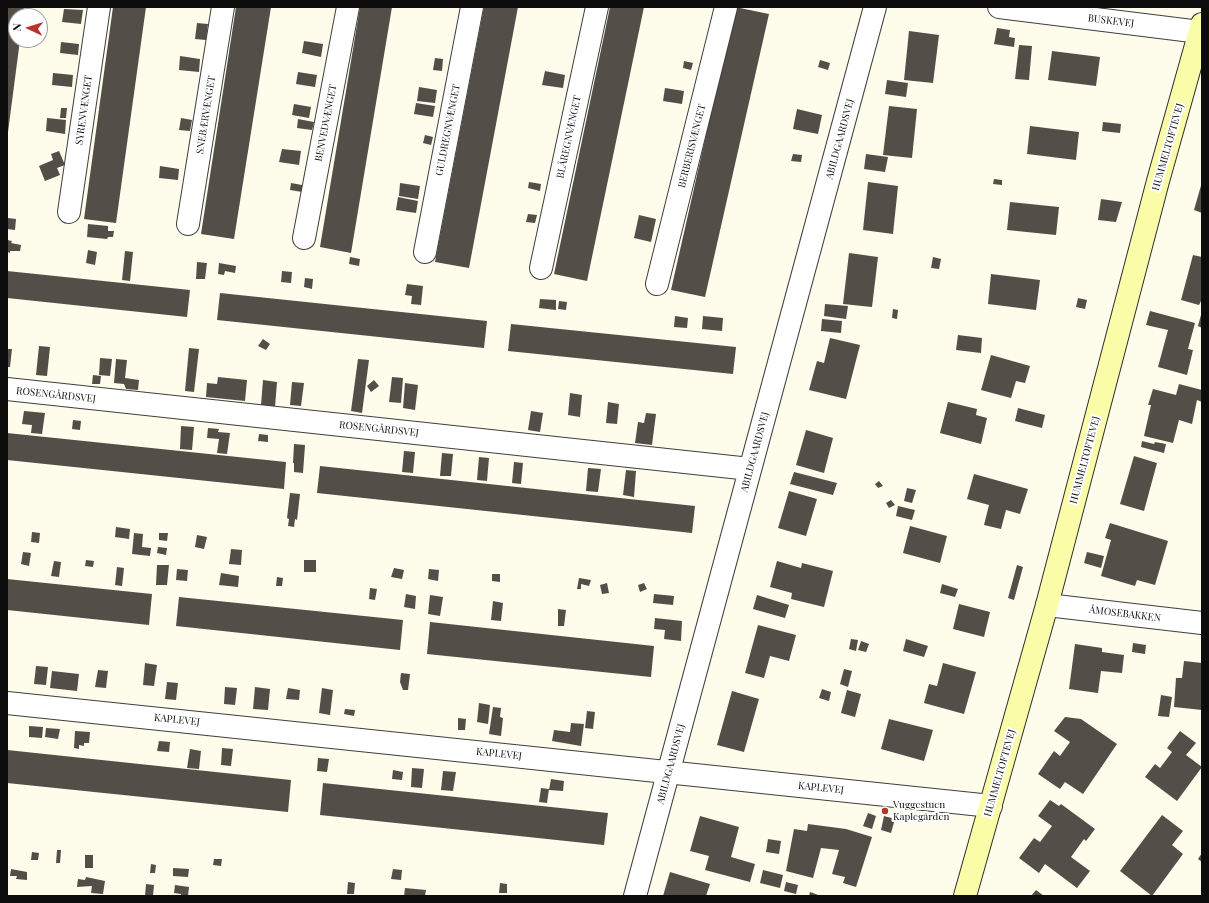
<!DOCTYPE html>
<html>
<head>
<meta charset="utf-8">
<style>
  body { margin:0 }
  #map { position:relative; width:1209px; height:903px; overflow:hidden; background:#fefdeb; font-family:"Playfair Display",serif }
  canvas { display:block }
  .frame { position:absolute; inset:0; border:8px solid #0c0c0c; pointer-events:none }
  .north { position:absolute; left:8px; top:8px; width:40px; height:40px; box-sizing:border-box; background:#fff; border:1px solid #9e9e9e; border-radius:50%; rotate:274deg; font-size:11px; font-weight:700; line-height:16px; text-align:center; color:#0c0c0c }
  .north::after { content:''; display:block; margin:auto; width:14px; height:18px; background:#b63429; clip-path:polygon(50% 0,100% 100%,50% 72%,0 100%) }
</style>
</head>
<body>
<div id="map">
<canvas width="1209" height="903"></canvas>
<div class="frame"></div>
<div class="north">N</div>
</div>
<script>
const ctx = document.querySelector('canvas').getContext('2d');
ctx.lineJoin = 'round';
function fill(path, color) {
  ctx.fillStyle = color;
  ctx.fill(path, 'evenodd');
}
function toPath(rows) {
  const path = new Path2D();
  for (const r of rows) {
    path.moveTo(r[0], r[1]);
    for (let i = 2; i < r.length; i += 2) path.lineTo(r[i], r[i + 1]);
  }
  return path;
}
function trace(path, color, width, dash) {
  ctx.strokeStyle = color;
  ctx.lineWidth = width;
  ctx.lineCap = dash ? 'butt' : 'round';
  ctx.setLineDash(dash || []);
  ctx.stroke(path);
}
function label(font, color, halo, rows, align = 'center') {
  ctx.font = font + ' "Playfair Display",serif';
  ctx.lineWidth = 4;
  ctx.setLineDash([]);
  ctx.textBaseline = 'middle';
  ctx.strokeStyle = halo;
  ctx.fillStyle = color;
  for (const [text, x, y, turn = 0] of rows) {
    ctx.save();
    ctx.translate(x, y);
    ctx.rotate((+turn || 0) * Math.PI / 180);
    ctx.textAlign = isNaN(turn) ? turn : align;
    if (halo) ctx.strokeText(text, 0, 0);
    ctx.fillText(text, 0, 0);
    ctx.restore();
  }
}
const building = toPath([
  [7,7,24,7,23,16,16,16,16,40,20,40,8,132],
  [113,7,146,7,116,223,84,219],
  [236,7,271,7,234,239,201,234],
  [360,7,392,7,351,253,320,247],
  [484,7,518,7,469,268,435,262],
  [610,7,644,7,587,281,554,274],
  [735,7,769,14,705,297,671,290],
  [64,9,83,10,81,24,62,22],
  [197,23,208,24,206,40,195,39],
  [997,28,1010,30,1009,37,1015,38,1014,47,994,44],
  [909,31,939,35,933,83,904,80],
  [304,41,323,44,321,57,302,53],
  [61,42,79,44,78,55,60,53],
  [1019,45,1032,46,1029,80,1015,79],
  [1052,51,1100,57,1096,86,1048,80],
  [180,56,200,59,199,72,179,70],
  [435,58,443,59,442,71,433,70],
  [820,60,830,63,828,70,818,67],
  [684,61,693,63,691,70,683,68],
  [545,71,565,75,563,88,542,85],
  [298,72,317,75,315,87,296,84],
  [53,73,73,75,72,87,52,85],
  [887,80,908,83,906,97,885,94],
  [419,87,437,90,435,103,417,101],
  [665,88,684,91,682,104,663,101],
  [416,103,435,106,433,117,414,114],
  [294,104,311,107,309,118,292,115],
  [889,106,917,109,912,158,883,155],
  [61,108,67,108,66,118,60,118],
  [797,109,822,115,818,134,793,129],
  [47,118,66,120,65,134,46,131],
  [181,118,192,120,190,131,179,130],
  [298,119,314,122,312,130,297,128],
  [1103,122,1121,124,1120,133,1102,131],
  [1030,126,1079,132,1076,160,1027,154],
  [425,135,433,137,431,145,423,143],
  [282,149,301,151,299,165,279,162],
  [59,151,65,165,57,168,60,175,45,181,39,166,53,160,51,154],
  [793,154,802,155,801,162,791,161],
  [866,154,888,157,885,172,864,169],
  [160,166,179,169,178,180,159,178],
  [994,179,1002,180,1002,185,993,184],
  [529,182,541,184,540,191,528,188],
  [868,182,898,186,893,234,863,230],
  [1202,182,1202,213,1194,210],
  [291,183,302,185,302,192,290,190],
  [400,183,420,186,418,199,399,196],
  [398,197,418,201,416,213,396,210],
  [1101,199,1122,202,1116,222,1098,220],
  [1010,202,1059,207,1056,235,1007,230],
  [528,214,537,215,535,223,526,222],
  [639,215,656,219,651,242,634,238],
  [8,218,16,219,15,230,7,229],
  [88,224,108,226,108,231,114,231,113,237,108,237,107,239,87,237],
  [7,240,12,241,11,243,21,245,20,251,10,251,10,253,7,252],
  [88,250,97,252,95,265,86,263],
  [125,251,133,252,130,281,122,280],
  [849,253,878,257,872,307,843,304],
  [1193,255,1202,257,1202,299,1199,305,1181,300],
  [350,257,360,259,359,266,349,264],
  [933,257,941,259,939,269,931,268],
  [197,262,207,263,205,279,196,279],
  [219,263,236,266,235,273,225,271,224,275,218,274],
  [7,271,190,290,187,317,7,298],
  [282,271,292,272,291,283,281,282],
  [991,274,1040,280,1036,310,988,304],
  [305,278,313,279,312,289,304,287],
  [407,284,423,286,421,305,411,304,412,296,405,295],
  [220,293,487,321,484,348,217,320],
  [1078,298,1087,300,1085,309,1076,307],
  [540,299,556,300,556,310,539,308],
  [559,301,567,302,566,310,558,309],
  [825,304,848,306,846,319,824,316],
  [893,309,898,310,897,319,892,318],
  [1150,311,1195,323,1188,349,1193,350,1187,375,1158,367,1168,330,1146,325],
  [1201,315,1202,315,1202,328,1198,326],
  [675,316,688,318,687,328,674,327],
  [703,316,723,318,722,331,702,329],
  [822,319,842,321,841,333,821,331],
  [511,324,736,347,733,374,508,351],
  [958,335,982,338,981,353,956,350],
  [830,338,860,345,846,399,809,390,817,361,824,363],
  [263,339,270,344,266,350,258,346],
  [39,346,50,347,47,376,36,375],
  [189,348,199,349,194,392,185,391],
  [7,349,12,349,10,367,7,367],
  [991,355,1030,366,1025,383,1016,381,1011,398,981,390],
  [100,358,112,359,110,376,99,375],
  [116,359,127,360,125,378,139,380,138,390,126,389,124,384,114,383],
  [358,359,369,360,362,413,351,411],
  [93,375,101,376,100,384,92,384],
  [218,377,247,380,245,401,206,397,207,383,217,384],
  [392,377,403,378,401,403,389,402],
  [263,380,277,382,275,407,261,405],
  [374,380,379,386,371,392,367,386],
  [292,382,304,383,301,406,290,405],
  [405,383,418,385,415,410,403,408],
  [1179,384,1202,390,1202,402,1197,400,1192,424,1179,420,1173,443,1144,436,1151,405,1148,405,1153,389,1176,395],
  [570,393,582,395,580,417,568,415],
  [608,402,619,404,617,424,606,423],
  [948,402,977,409,976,415,987,418,981,444,940,433],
  [1018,408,1045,415,1042,428,1015,421],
  [24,411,45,413,42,434,31,433,32,425,22,424],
  [531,411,543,413,540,432,528,430],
  [646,413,656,414,652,445,635,443,638,422,644,423],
  [73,420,81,421,80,430,72,429],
  [181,426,194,427,192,450,180,449],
  [208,428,219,429,218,432,230,433,227,454,217,453,219,439,207,438],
  [806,430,833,438,824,473,796,465],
  [7,433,286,462,284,489,7,460],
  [259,434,268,435,268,442,258,441],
  [1142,441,1154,444,1155,442,1166,444,1164,453,1141,447],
  [294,444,305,445,303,473,294,472,294,463,293,463],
  [404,451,415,452,413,473,402,472],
  [442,453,453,454,451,476,440,476],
  [1134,456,1157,463,1144,511,1120,504],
  [479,457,489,458,487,481,477,480],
  [514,462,523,463,521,484,512,483],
  [320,466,695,506,692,533,317,493],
  [588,468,601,469,598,492,586,491],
  [626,470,636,471,634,497,623,495],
  [794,472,837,483,833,495,790,484],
  [974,474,1028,489,1020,514,1006,510,1001,529,984,525,989,505,967,499],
  [879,481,883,486,878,488,875,484],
  [907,488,916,490,912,503,904,501],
  [789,491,817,499,806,536,778,528],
  [290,493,300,494,297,520,295,519,294,527,288,526,289,519,287,518],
  [891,500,895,505,889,508,886,503],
  [898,506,915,510,912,520,896,516],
  [1110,523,1168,541,1155,585,1137,580,1135,586,1101,576,1111,540,1105,538],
  [910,526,947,536,940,563,903,553],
  [116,527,130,529,129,539,115,537],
  [32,532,40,533,39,543,31,542],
  [134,533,143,534,142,547,151,548,150,556,132,554],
  [159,533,168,533,167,541,159,540],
  [197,535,207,537,204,549,195,547],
  [158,547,167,548,166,555,157,553],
  [231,549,242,550,241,565,229,564],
  [23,552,31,553,29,566,21,564],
  [1087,552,1104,556,1101,568,1084,563],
  [86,560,94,561,93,567,85,566],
  [304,560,316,560,316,572,304,572],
  [54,561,61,562,59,577,51,576],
  [777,561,801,568,802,563,833,571,824,607,791,599,792,593,770,587],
  [157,565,169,565,167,585,156,585],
  [1017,565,1023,567,1014,600,1008,598],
  [117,567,124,568,122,586,115,585],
  [394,568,404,570,402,579,391,577],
  [177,569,188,570,187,581,176,580],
  [429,569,439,570,438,581,428,579],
  [221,573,239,576,238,587,219,585],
  [492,574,500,574,500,582,492,581],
  [277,577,283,578,282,586,276,586],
  [579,578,591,580,589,586,581,584,581,589,577,589],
  [7,579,152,594,149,625,7,610],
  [607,583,609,593,602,594,600,585],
  [644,583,647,589,640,592,638,585],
  [942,584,958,589,955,597,940,593],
  [370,588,377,589,375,600,369,599],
  [406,594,416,596,415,609,404,607],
  [654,594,674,596,673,605,653,603],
  [430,595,443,597,440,616,428,614],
  [757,595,789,605,785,618,753,609],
  [179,597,403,620,400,650,176,626],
  [493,601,503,603,501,621,491,620],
  [959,604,990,612,984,637,953,629],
  [558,609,566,610,564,626,558,626],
  [655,618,682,621,681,641,664,639,665,630,654,629],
  [430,622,654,646,651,677,427,654],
  [758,625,796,635,789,661,770,656,764,678,745,673],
  [851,639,858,640,856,651,849,649],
  [906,639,928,646,924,657,903,651],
  [861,641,869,644,866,652,858,650],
  [1133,643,1146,645,1145,654,1132,652],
  [1075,644,1102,648,1102,652,1124,655,1122,673,1101,671,1098,693,1069,689],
  [1184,661,1202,663,1202,710,1174,707,1176,678,1182,678],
  [145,663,157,665,154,686,143,685],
  [943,663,976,672,964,714,924,703,929,684,937,686],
  [36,666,48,667,46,685,34,684],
  [844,669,852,671,848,687,840,684],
  [98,670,108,671,106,688,95,687],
  [52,671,79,674,77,691,50,688],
  [401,673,410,674,408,690,403,690,400,682],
  [167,682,178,683,176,700,165,699],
  [225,687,237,688,235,705,224,704],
  [255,687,270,689,268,710,253,709],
  [288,688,300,690,299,700,286,699],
  [322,688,333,690,330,715,319,713],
  [822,689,831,692,829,701,819,698],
  [847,690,861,694,855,717,841,713],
  [732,691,759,699,744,752,717,745],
  [1161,695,1172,697,1169,717,1158,716],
  [479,703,490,705,488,724,477,722],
  [493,707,501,708,500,717,503,718,501,736,489,734],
  [345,709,355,710,354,716,344,714],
  [587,711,595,712,593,729,585,728],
  [1065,717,1081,719,1117,744,1083,794,1065,782,1060,789,1038,774,1054,751,1060,756,1070,742,1054,731],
  [458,718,466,719,465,730,458,730],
  [889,719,933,730,924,761,881,749],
  [571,723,584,724,581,746,552,741,554,730,570,732],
  [29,726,43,727,42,738,29,737],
  [46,728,60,729,58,739,45,737],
  [75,731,90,732,89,743,84,743,84,746,79,745,79,749,74,748],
  [1180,731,1196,743,1186,755,1202,767,1177,801,1145,777,1155,764,1160,768,1172,752,1167,748],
  [159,741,170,742,169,752,157,751],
  [222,748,233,749,231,766,221,765],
  [190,749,201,751,199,769,187,768],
  [7,750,291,780,288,812,7,783],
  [318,758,329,759,327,772,317,771],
  [412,768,424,769,422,788,411,787],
  [393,770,403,772,402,780,392,779],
  [443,771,456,772,453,791,441,790],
  [551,779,564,781,563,791,549,790],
  [323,783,608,813,604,845,320,815],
  [541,788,549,789,547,803,539,802],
  [1050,800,1059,806,1061,804,1095,829,1086,841,1084,839,1071,857,1090,871,1077,888,1045,864,1039,873,1019,858,1034,838,1040,842,1052,826,1038,816],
  [868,813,876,816,872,829,863,826],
  [1162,815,1183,831,1172,845,1183,854,1152,896,1120,871],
  [700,816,739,827,731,857,755,864,750,882,705,870,709,856,690,851],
  [884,816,895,819,891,833,881,830],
  [808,824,846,829,872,837,856,887,843,883,845,877,832,874,839,850,821,848,813,878,786,871,794,829,807,831],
  [768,839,781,841,779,854,766,852],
  [57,850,61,850,60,863,56,863],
  [32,852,39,853,38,860,31,860],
  [1202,853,1202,862,1198,859],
  [85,855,93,855,93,868,85,868],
  [214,859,222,859,221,866,213,865],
  [151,864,156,865,155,873,150,873],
  [173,868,189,869,188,877,173,876],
  [11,869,27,872,27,880,16,879,17,876,10,876],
  [393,869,402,870,401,880,391,879],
  [763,870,783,875,780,888,760,883],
  [670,872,710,884,706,896,663,896],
  [86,877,105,881,103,894,91,893,92,886,77,887,78,879,85,880],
  [348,882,355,883,354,894,347,894],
  [786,882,798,885,796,894,784,891],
  [500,883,507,884,507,893,499,893],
  [146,884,154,885,153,896,145,896],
  [175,885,189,887,188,896,181,896,181,894,174,893],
  [405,888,426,890,425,896,404,896],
  [1036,890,1044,896,1031,896],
  [810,892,821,896,809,896]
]);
const street = toPath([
  [999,7,1200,32],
  [69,212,99,7],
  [188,224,223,7],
  [304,238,348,7],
  [425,252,472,7],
  [541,268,597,7],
  [657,284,726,7],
  [7,389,750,469],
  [1047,605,1202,623],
  [7,703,991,806],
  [635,896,875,7]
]);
const secondary = toPath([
  [965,896,1047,605,1158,181,1202,24]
]);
const markers = [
  [885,811,4,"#b63429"]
];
const streetNames = [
  ["BUSKEVEJ",1111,21,7],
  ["SYRENVÆNGET",84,110,-82],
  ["SNEBÆRVÆNGET",206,115,-81],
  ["BENVEDVÆNGET",326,123,-79],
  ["GULDREGNVÆNGET",448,130,-79],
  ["BLÅREGNVÆNGET",569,137,-78],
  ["ABILDGAARDSVEJ",840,139,-75],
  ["BERBERISVÆNGET",692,146,-76],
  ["HUMMELTOFTEVEJ",1168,147,-74],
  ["ROSENGÅRDSVEJ",56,395,6],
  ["ROSENGÅRDSVEJ",379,429,6],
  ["ABILDGAARDSVEJ",755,452,-75],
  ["HUMMELTOFTEVEJ",1085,460,-75],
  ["ÅMOSEBAKKEN",1125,614,7],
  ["KAPLEVEJ",177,720,6],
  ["KAPLEVEJ",499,754,6],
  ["ABILDGAARDSVEJ",671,764,-75],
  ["HUMMELTOFTEVEJ",1000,773,-74],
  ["KAPLEVEJ",821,788,6]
];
const poiNames = [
  ["Vuggestuen",893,805],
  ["Kaplegården",893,817]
];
fill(building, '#544e48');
trace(street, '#3f3f3f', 24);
trace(secondary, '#2e2e2e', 24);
trace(street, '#fff', 22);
trace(secondary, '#fbfca8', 22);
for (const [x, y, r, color] of markers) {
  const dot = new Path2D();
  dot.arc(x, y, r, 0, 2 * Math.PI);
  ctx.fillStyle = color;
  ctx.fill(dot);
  trace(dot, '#fff', 1.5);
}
label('10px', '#0c0c0c', '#fff', streetNames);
label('10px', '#0c0c0c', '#fff', poiNames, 'left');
</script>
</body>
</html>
